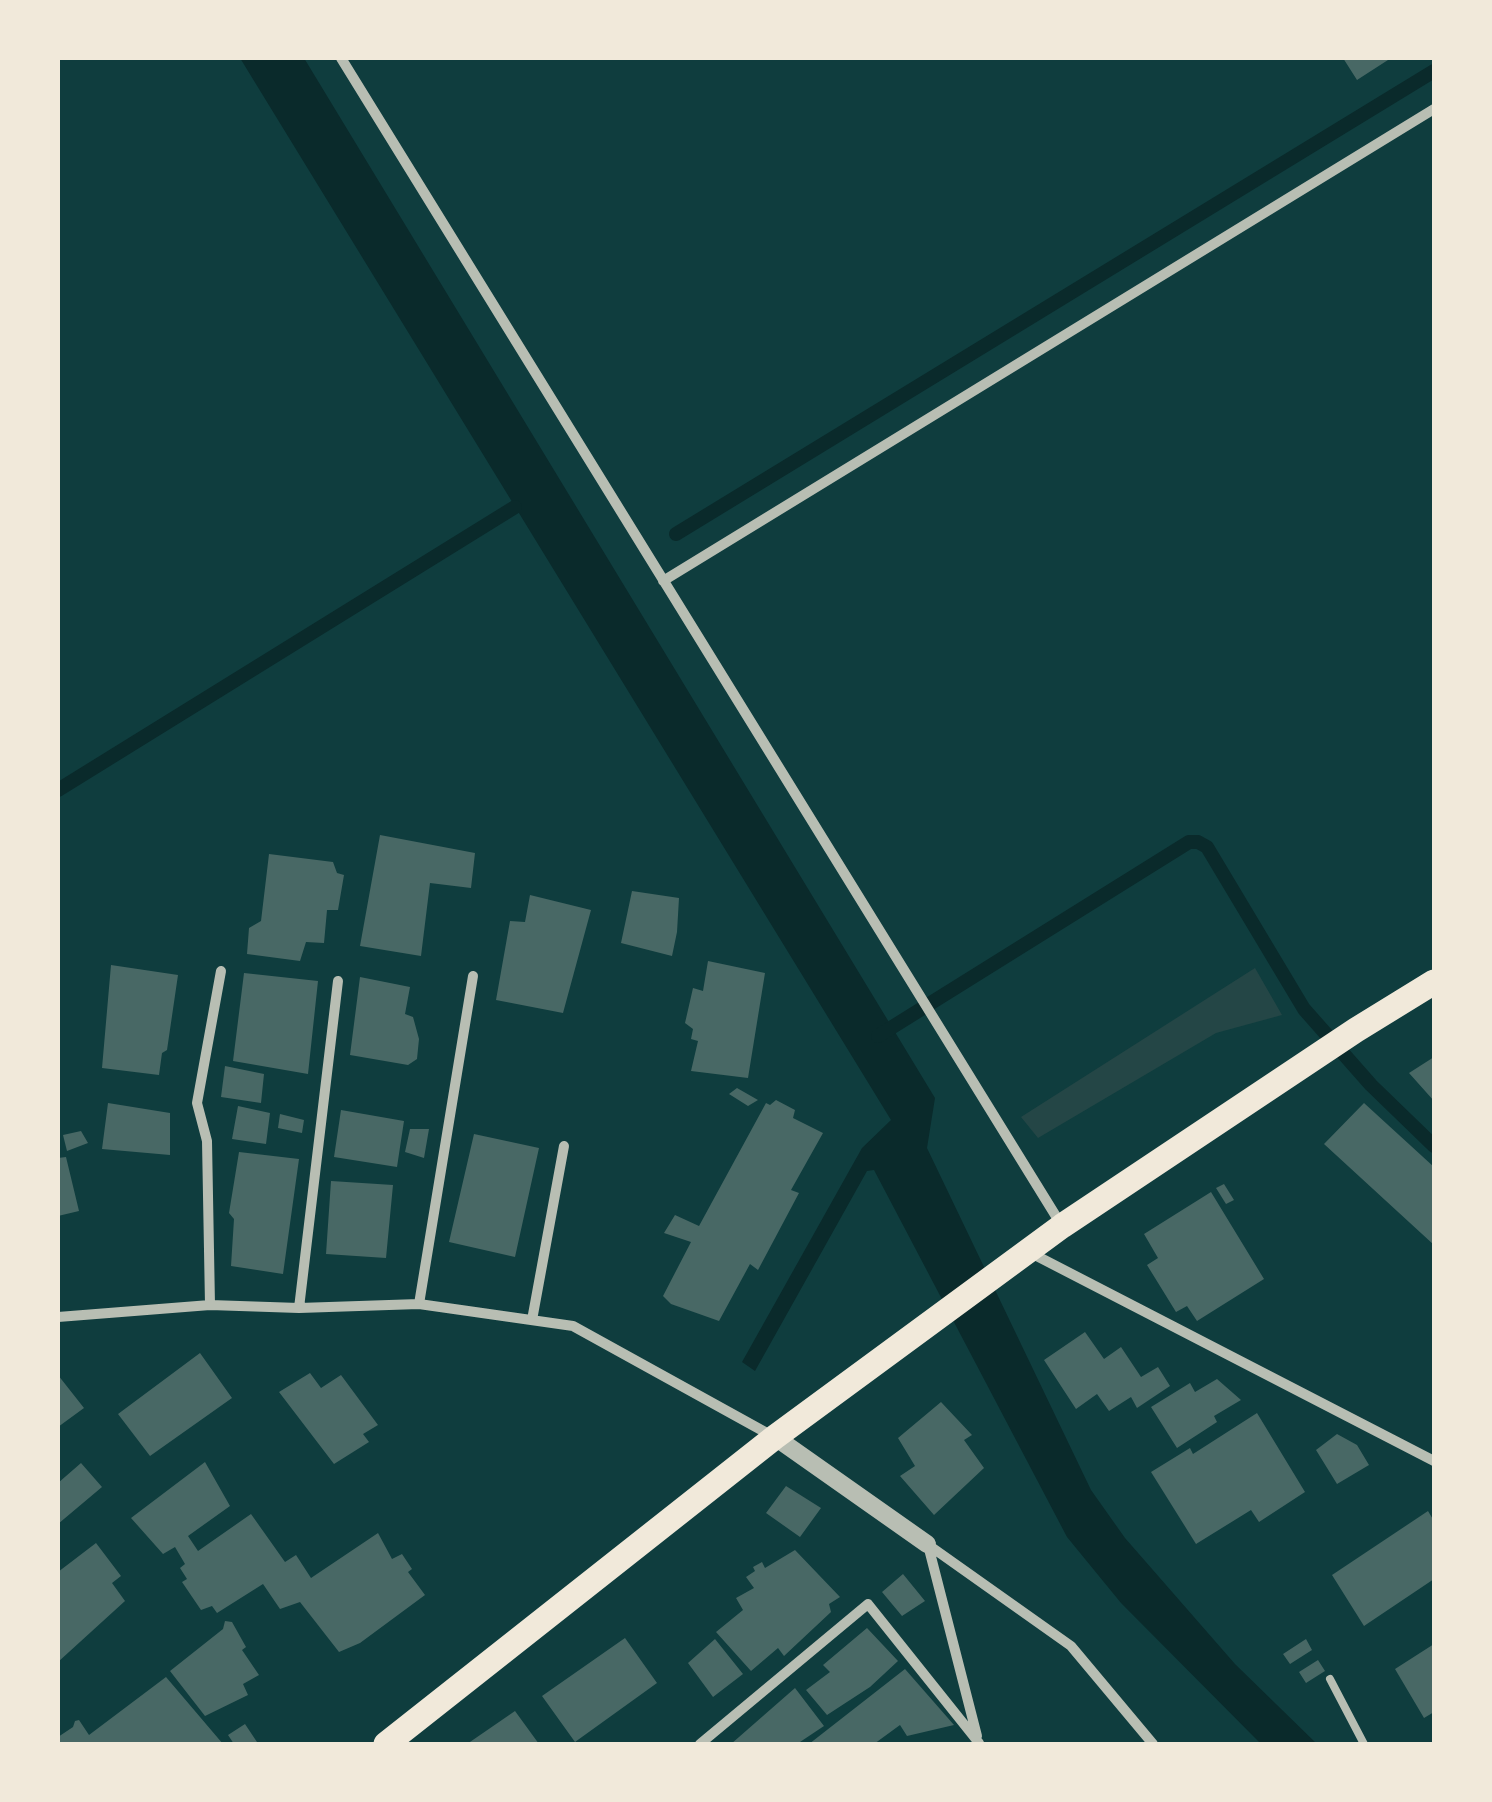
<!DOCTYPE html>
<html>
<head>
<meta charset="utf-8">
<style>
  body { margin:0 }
  #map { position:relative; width:1492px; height:1802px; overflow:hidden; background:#0f3d3e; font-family:"Exo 2",sans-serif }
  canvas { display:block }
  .frame { position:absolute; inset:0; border:60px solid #f1e9da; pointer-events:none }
</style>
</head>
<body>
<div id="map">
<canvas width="1492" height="1802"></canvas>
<div class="frame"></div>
</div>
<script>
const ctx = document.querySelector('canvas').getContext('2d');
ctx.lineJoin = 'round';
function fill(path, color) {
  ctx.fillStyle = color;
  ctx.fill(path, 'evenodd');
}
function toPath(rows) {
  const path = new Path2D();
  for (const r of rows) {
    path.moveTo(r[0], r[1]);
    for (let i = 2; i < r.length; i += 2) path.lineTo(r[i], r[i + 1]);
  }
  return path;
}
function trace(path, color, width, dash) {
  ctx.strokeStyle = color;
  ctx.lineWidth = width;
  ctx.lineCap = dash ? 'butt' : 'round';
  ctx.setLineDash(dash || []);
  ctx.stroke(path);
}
const green = toPath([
  [1255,968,1282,1015,1216,1033,1038,1138,1021,1117]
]);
const water = toPath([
  [240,58,304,58,935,1098,927,1148,1091,1490,1125,1538,1235,1664,1317,1744,1261,1744,1121,1603,1067,1537,874,1170,867,1171,755,1371,742,1362,862,1148,891,1120]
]);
const stream = toPath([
  [676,534,1434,71],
  [58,790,515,507],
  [878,1036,1189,842,1198,842,1207,847,1304,1009,1371,1085,1434,1146]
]);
const building = toPath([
  [1343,58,1386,58,1388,60,1357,80],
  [380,835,475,853,471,888,430,883,421,956,360,946],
  [269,854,333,862,337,873,344,875,338,910,327,910,324,943,306,942,300,961,247,954,249,928,261,921],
  [632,891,679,898,677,932,672,956,621,943],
  [530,895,591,910,563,1013,496,1000,510,921,525,922],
  [708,961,765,973,748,1078,691,1071,698,1041,691,1039,693,1029,685,1023,693,988,703,991],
  [111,965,178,975,167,1050,162,1053,159,1075,102,1068],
  [244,973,318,981,308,1074,233,1061],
  [360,977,410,987,405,1014,413,1017,419,1039,417,1059,408,1065,350,1055],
  [1434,1057,1434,1101,1409,1073],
  [225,1066,264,1074,261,1103,221,1097],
  [737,1088,758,1100,748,1106,729,1094],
  [776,1100,795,1110,793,1118,823,1133,791,1190,799,1193,758,1270,750,1264,719,1321,671,1304,663,1296,691,1242,664,1233,675,1215,699,1226,766,1103,770,1105],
  [108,1103,170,1113,170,1155,102,1149],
  [1364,1103,1434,1167,1434,1245,1324,1144],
  [238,1106,270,1113,266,1144,232,1139],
  [341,1110,404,1121,397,1167,334,1157],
  [280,1114,304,1120,302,1133,278,1128],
  [410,1129,429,1129,424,1158,405,1152],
  [81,1131,88,1143,67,1151,63,1135],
  [474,1134,539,1148,515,1257,449,1242],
  [239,1152,299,1159,283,1274,231,1266,234,1219,229,1213],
  [66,1157,79,1211,58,1216,58,1158],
  [331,1181,393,1185,386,1258,326,1254],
  [1224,1184,1234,1200,1226,1204,1216,1188],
  [1211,1192,1264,1279,1197,1321,1187,1306,1176,1312,1147,1265,1158,1258,1144,1234],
  [1085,1332,1104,1359,1121,1347,1141,1377,1158,1367,1170,1386,1137,1408,1131,1397,1109,1411,1097,1394,1076,1409,1044,1360],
  [200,1353,232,1398,150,1456,118,1414],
  [310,1373,321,1388,341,1375,378,1425,363,1434,369,1442,334,1464,279,1392],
  [58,1375,84,1408,58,1427],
  [1217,1379,1241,1400,1214,1416,1217,1422,1177,1448,1151,1407,1190,1383,1195,1392],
  [941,1402,972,1435,964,1440,984,1468,934,1515,900,1476,915,1466,898,1438],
  [1257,1413,1305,1492,1259,1522,1251,1510,1196,1544,1151,1472,1190,1448,1193,1454],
  [1337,1434,1357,1445,1369,1465,1337,1484,1316,1450],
  [205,1462,230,1506,188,1536,198,1551,251,1514,285,1562,296,1555,311,1578,378,1533,392,1559,402,1554,412,1569,408,1572,425,1595,360,1643,339,1652,300,1602,280,1609,263,1584,217,1613,212,1606,201,1610,182,1582,187,1579,180,1568,185,1564,175,1547,163,1554,131,1518],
  [81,1463,102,1487,58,1524,58,1483],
  [786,1486,821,1508,800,1537,766,1513],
  [1428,1511,1434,1521,1434,1579,1364,1626,1332,1575],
  [96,1543,121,1576,112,1583,125,1601,58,1662,58,1572],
  [795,1550,840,1597,829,1604,831,1612,784,1656,778,1648,751,1671,716,1632,743,1610,736,1598,754,1588,746,1577,755,1571,753,1567,762,1562,765,1568],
  [903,1574,925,1601,902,1616,882,1592],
  [225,1621,232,1622,246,1647,242,1650,259,1675,243,1684,248,1695,205,1716,170,1671,223,1629],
  [867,1628,898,1661,870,1687,827,1715,806,1690,830,1672,823,1665],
  [625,1638,657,1683,575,1742,542,1696],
  [715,1639,743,1674,713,1697,688,1663],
  [1306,1639,1312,1650,1290,1664,1283,1654],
  [1434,1644,1434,1712,1424,1718,1395,1669],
  [1318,1660,1325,1671,1306,1683,1299,1672],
  [905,1669,954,1725,907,1736,900,1725,874,1744,809,1744],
  [166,1677,223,1744,58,1744,58,1737,73,1727,75,1721,79,1720,89,1735],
  [795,1688,824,1726,797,1744,731,1744],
  [515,1711,539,1744,467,1744],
  [245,1724,257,1742,234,1744,228,1735]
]);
const service = toPath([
  [1330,1679,1364,1744]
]);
const minor = toPath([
  [341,58,1062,1226],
  [663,581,1434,109],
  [1029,1252,1434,1461],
  [419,1304,473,976],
  [210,1305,207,1141,197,1103,221,971],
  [299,1308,338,981],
  [58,1317,210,1305,299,1308,419,1304,573,1326,774,1437],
  [532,1320,564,1146],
  [927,1544,1071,1646,1153,1744],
  [928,1545,977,1736],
  [700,1744,868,1604,979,1743]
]);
const tertiary = toPath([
  [775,1437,927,1544]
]);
const primary = toPath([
  [386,1744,775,1437,1062,1226,1356,1030,1434,982]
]);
fill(green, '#244646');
fill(water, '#0a2a2b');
trace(stream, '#0a2a2b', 14);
fill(building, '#486865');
trace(service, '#b8beb3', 8);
trace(minor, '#b8beb3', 10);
trace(tertiary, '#b8beb3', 18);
trace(primary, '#f1e9da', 25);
</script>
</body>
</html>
